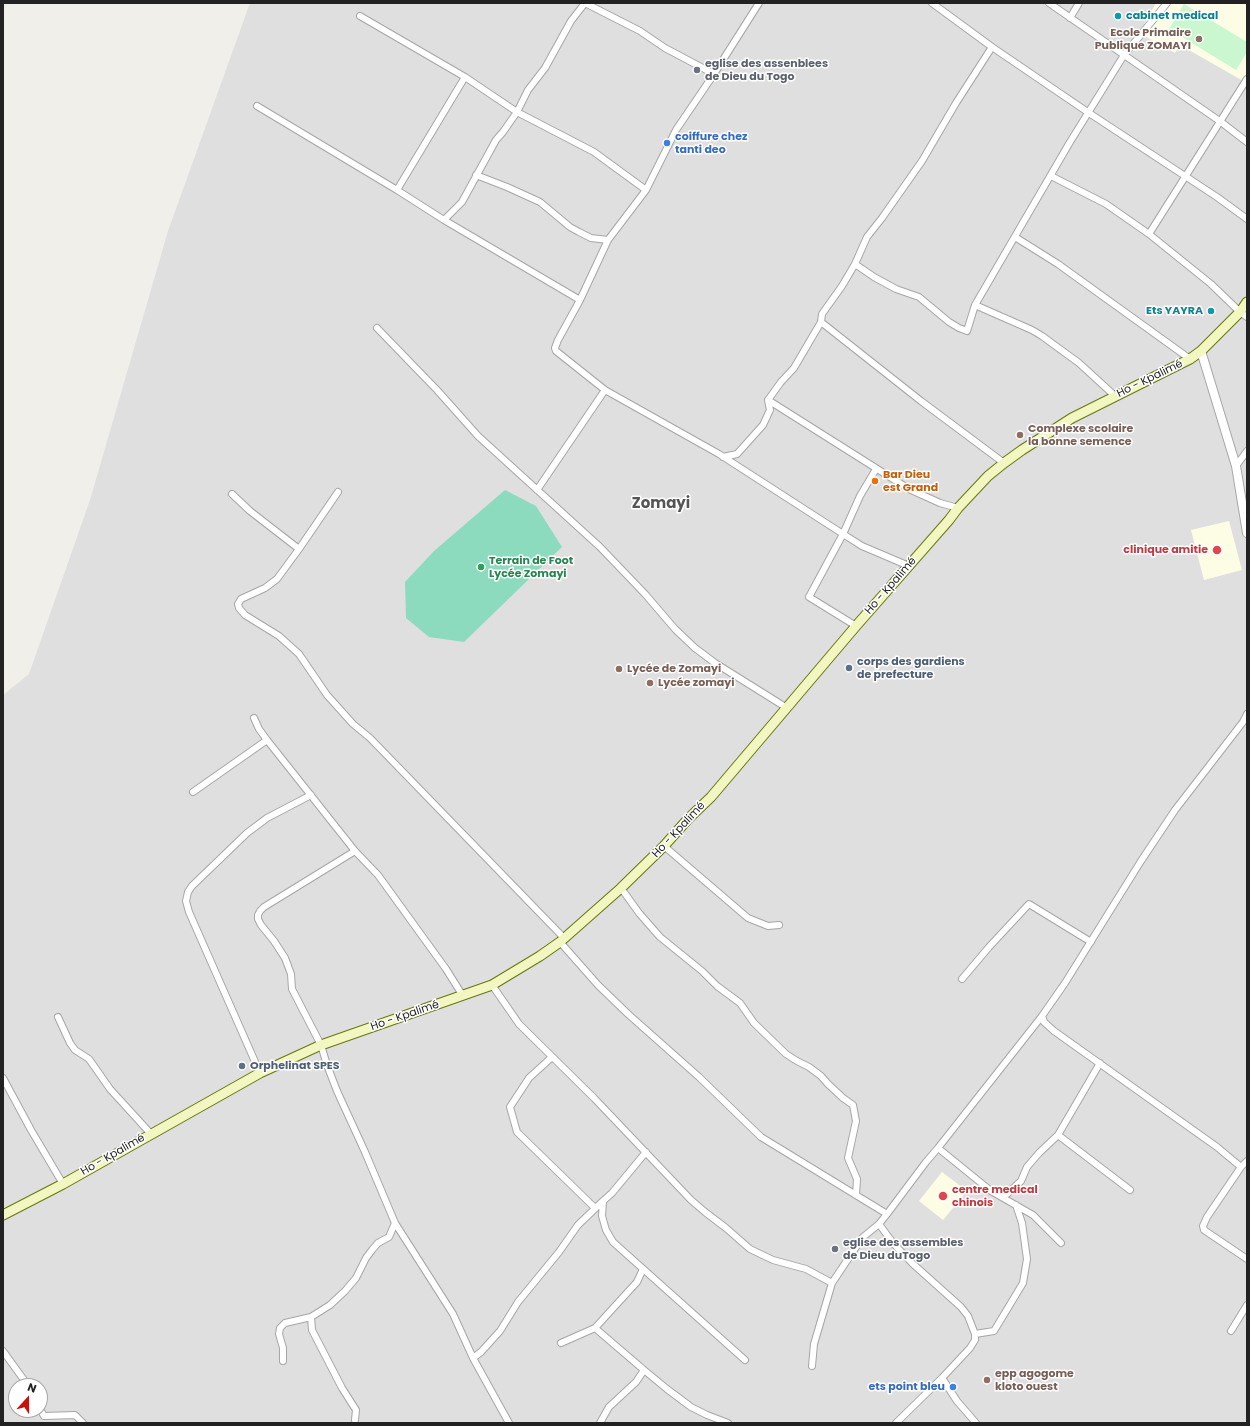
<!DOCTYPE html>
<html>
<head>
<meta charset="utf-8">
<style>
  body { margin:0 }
  #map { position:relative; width:1250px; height:1426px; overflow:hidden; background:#f1efe9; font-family:Poppins,sans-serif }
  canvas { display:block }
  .frame { position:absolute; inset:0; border:4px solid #222; pointer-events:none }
  .north { position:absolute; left:8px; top:1378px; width:40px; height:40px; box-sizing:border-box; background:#fff; border:1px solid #a7a7a7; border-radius:50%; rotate:21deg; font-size:11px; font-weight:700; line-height:16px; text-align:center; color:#222 }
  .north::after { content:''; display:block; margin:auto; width:14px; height:18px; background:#c7120c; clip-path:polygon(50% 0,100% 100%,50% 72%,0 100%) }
</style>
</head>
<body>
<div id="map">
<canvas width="1250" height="1426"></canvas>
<div class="frame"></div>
<div class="north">N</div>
</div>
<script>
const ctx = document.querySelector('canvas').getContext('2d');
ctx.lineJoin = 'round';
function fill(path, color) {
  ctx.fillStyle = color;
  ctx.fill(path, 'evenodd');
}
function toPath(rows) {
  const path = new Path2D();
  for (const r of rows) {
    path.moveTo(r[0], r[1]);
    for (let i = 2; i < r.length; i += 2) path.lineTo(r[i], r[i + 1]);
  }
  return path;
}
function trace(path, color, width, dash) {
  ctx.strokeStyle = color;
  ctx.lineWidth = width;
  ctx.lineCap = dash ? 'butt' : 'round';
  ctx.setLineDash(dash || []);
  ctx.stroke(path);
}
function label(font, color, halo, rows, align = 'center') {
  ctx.font = font + ' Poppins,sans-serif';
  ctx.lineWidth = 3;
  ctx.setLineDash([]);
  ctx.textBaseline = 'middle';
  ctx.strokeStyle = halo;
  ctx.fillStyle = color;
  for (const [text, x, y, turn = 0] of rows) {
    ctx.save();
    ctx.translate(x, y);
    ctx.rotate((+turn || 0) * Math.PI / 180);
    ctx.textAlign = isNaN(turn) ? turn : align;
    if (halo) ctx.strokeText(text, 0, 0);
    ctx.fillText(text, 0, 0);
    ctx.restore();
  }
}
const residential = toPath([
  [250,3,1247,3,1247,1423,3,1423,3,695,29,674,90,500,168,231],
  [16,1386,40,1386,40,1410,16,1410]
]);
const education = toPath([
  [1156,3,1247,3,1247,79,1245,82,1180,45,1175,53,1139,33],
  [1229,521,1242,570,1204,580,1191,530],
  [942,1172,967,1191,943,1220,919,1201]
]);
const park = toPath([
  [1184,4,1247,42,1247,52,1236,70,1169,29]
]);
const pitch = toPath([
  [505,490,536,506,562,547,464,642,429,637,406,618,405,582,434,551]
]);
const minor = toPath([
  [585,3,640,31,665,48,714,74],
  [759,3,714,74,676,130,646,190,608,240,580,300,558,340,555,348,556,351,605,390,719,454,843,534,862,546,909,566],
  [932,3,992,47,1089,113,1217,197,1247,219],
  [1049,3,1221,122,1247,142],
  [360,16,465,77,517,112,594,152,646,190],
  [1070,18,1079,3],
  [257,106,397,190,444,220,580,300],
  [476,175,507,187,540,202,570,227,579,232,591,238,608,240],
  [1051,176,1106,204,1149,234,1211,284,1240,312,1247,317],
  [397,190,465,77],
  [444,220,462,202,496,140,503,132,517,112,528,90,545,68,571,21,585,3],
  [1149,234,1247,79],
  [1015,237,1058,264,1190,359],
  [855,264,874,277,896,289,919,297,949,322,959,328,967,331,975,305,1070,142,1124,55,1167,3],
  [975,305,1032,330,1042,336,1079,363,1115,396],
  [821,322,921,401,1004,463],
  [377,328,437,390,478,436,600,547,645,594,675,629,695,648,715,663,787,708],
  [768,400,909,489,940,503,958,508],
  [723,457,737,454,763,425,770,410,768,400,781,382,794,368,821,322,822,314,842,286,855,264,867,237,882,218,922,161,956,103,992,47],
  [1236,466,1247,451],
  [537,490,605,390],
  [338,492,299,549,277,579,265,588,241,599,238,604,239,608,245,615,279,636,299,654,327,695,353,724,370,738,564,938],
  [232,494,250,511,299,549],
  [856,626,809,597,843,534,860,496,876,469],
  [254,718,259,729,267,740,355,851,378,875,446,969,463,996],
  [193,792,267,740],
  [664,846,748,918,768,926,779,925],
  [355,851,264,907,260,911,258,915,258,919,261,925,274,941,285,958,291,974,292,989,321,1045,327,1065,337,1091,365,1152,395,1223,453,1314,473,1358,509,1423],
  [621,888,639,913,660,937,702,971,717,986,740,1003,754,1023,786,1054,797,1061,809,1067,821,1076,828,1084,843,1098,853,1105,856,1121,848,1158,857,1179,856,1195],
  [560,942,598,985,628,1014,699,1077,761,1137,887,1214],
  [962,979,989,947,1029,904,1091,942],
  [492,985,519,1024,594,1098,691,1200,705,1212,726,1228,750,1249,773,1260,806,1269,832,1283],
  [1042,1016,1044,1022,1054,1031,1217,1147,1241,1167,1207,1217,1203,1226,1204,1230,1247,1259],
  [58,1017,70,1043,75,1050,89,1059,110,1089,151,1134],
  [552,1057,529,1078,510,1107,517,1132,595,1208],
  [260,1073,189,912,186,901,188,892,192,886,247,833,267,818,311,795],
  [3,1078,31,1130,63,1184],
  [1058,1135,1130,1190],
  [938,1148,991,1191,1033,1215,1061,1243],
  [646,1152,612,1193,603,1201,602,1216,606,1230,613,1242,745,1360],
  [1241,1167,1247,1161],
  [991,1191,1007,1194,1021,1181,1027,1167,1039,1153,1058,1135,1100,1063],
  [879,1224,893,1243,913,1264,961,1307,968,1316,975,1334,975,1340,970,1348,942,1378,896,1423],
  [311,1317,312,1330,342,1388,356,1410,355,1420],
  [595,1328,644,1370,636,1382,609,1407,600,1423],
  [1231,1331,1247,1305],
  [975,1334,994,1331,1023,1283,1027,1259,1022,1223,1016,1205],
  [561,1343,595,1328,637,1282,643,1269],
  [3,1351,24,1380,27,1386],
  [473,1358,481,1352,500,1331,518,1302,559,1252,578,1225,603,1201],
  [283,1361,283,1348,279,1334,280,1328,285,1323,311,1317,330,1305,345,1291,356,1278,366,1258,372,1250,378,1243,389,1237,395,1223],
  [812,1366,814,1344,832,1283,862,1238,879,1224,887,1214,926,1162,938,1148,1042,1016,1065,983,1141,861,1175,810,1243,722,1247,714],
  [644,1370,667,1389,691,1407,707,1415,728,1423],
  [942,1378,957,1401,976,1423],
  [40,1409,44,1416,75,1415,83,1423]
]);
const tertiary = toPath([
  [1201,351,1236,466,1247,533]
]);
const secondary = toPath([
  [3,1215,63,1184,260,1073,321,1045,492,985,540,956,560,942,621,888,664,846,688,819,711,797,856,626,949,520,958,508,988,476,1004,463,1022,450,1072,418,1190,359,1201,351,1240,312,1247,302]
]);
const markers = [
  [1118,16,4,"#0f9aa8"],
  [1199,39,4,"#8d6e63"],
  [697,70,4,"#6b7280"],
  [667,143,4,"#3f7fe0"],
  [1211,311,4,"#0f9aa8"],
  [1020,435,4,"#8d6e63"],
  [875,481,4,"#e8710a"],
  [1217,550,5,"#e0444e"],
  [481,567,4,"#2e9e5b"],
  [849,668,4,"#5c6f8a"],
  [619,669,4,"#8d6e63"],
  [650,683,4,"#8d6e63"],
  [242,1066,4,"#5c6f8a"],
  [943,1196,5,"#e0444e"],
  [835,1249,4,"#6b7280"],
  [987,1380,4,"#8d6e63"],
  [953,1387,4,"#3f7fe0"]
];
const cultureNames = [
  ["cabinet medical",1126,16],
  ["Ets YAYRA",1203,311,"right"]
];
const educationNames = [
  ["Ecole Primaire",1191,33,"right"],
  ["Publique ZOMAYI",1191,46,"right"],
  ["Complexe scolaire",1028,429],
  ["la bonne semence",1028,442],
  ["Lycée de Zomayi",627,669],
  ["Lycée zomayi",658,683],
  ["epp agogome",995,1374],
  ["kloto ouest",995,1387]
];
const worshipNames = [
  ["eglise des assenblees",705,64],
  ["de Dieu du Togo",705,77],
  ["eglise des assembles",843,1243],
  ["de Dieu duTogo",843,1256]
];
const shopNames = [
  ["coiffure chez",675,137],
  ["tanti deo",675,150],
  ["ets point bleu",945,1387,"right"]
];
const streetNames = [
  ["Ho - Kpalimé",1150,379,-26],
  ["Ho - Kpalimé",891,586,-49],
  ["Ho - Kpalimé",679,830,-47],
  ["Ho - Kpalimé",405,1016,-19],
  ["Ho - Kpalimé",113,1155,-30]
];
const foodNames = [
  ["Bar Dieu",883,475],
  ["est Grand",883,488]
];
const healthNames = [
  ["clinique amitie",1208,550],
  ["centre medical",952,1190,"left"],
  ["chinois",952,1203,"left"]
];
const leisureNames = [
  ["Terrain de Foot",489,561],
  ["Lycée Zomayi",489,574]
];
const serviceNames = [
  ["corps des gardiens",857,662],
  ["de prefecture",857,675],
  ["Orphelinat SPES",250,1066]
];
const districtNames = [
  ["Zomayi",661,504]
];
fill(residential, '#e0dfdf');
fill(education, '#fdfde6');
fill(park, '#caf7cf');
fill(pitch, '#8cdbbf');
trace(minor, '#a6a6a6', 8);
trace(tertiary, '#a6a6a6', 10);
trace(secondary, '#67760c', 11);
trace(minor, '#fff', 6);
trace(tertiary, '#fff', 8);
trace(secondary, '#f2f7c2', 9);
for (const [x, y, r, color] of markers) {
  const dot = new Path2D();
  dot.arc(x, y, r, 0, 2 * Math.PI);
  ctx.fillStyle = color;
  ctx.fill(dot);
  trace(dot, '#fff', 1.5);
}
label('bold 11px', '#0d838f', '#fff', cultureNames, 'left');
label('bold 11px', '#785e54', '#fff', educationNames, 'left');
label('bold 11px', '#5b616d', '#fff', worshipNames, 'left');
label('bold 11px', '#366cbe', '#fff', shopNames, 'left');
label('11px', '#222', '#fff', streetNames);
label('bold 11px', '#c56008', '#fff', foodNames, 'left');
label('bold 11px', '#be3a42', '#fff', healthNames, 'right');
label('bold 11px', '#27864d', '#fff', leisureNames, 'left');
label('bold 11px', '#4e5e75', '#fff', serviceNames, 'left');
label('bold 15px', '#555', '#fff', districtNames);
</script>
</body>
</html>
